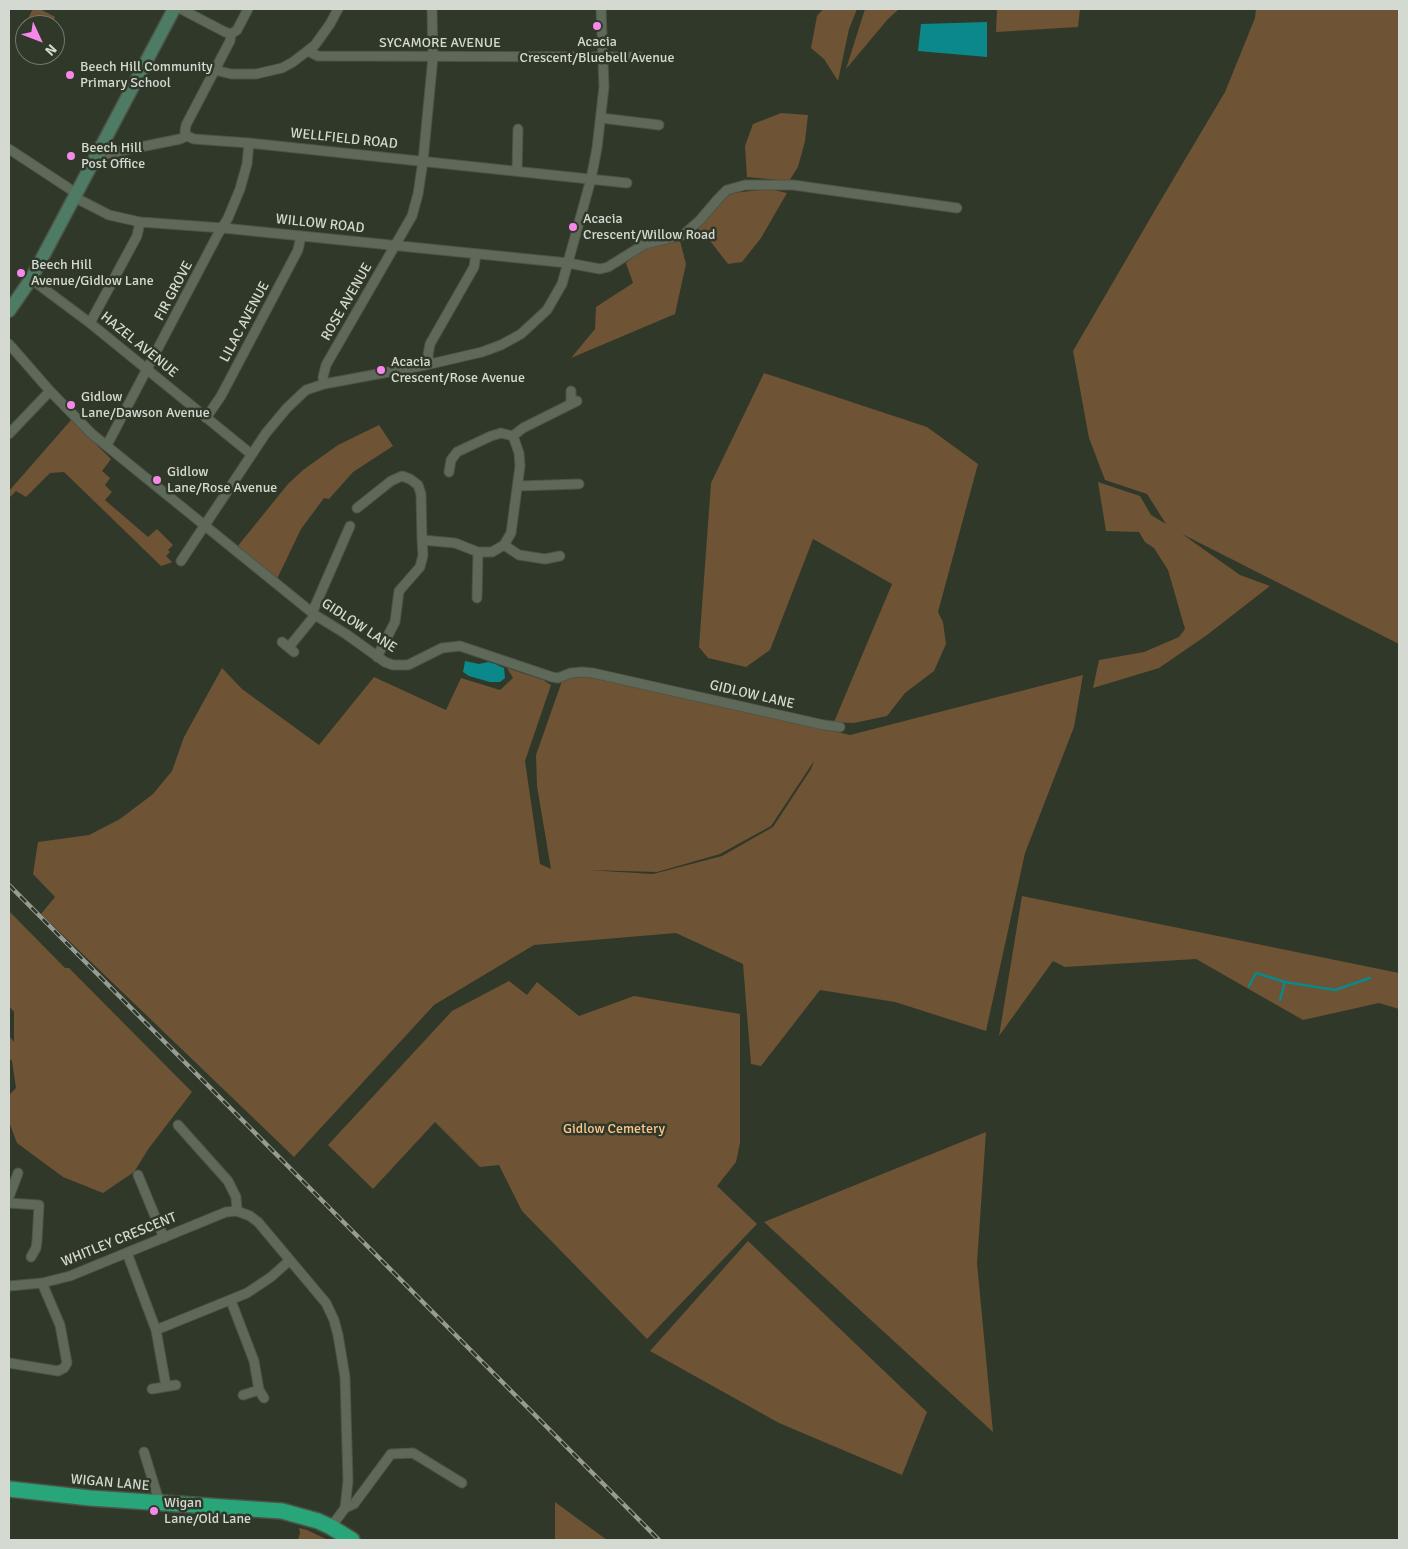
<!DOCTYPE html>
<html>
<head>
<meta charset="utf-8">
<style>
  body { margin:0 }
  #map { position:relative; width:1408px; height:1549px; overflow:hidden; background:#30382a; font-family:Signika,sans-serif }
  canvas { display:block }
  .frame { position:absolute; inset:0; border:10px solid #d4dad1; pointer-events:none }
  .north { position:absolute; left:15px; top:15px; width:50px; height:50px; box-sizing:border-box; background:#30382a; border:1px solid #72796d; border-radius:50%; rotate:133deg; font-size:14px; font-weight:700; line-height:20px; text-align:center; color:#d4dad1 }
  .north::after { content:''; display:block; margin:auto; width:18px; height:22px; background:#f788eb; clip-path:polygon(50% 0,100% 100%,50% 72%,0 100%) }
</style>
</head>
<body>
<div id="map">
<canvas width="1408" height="1549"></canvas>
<div class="frame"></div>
<div class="north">N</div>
</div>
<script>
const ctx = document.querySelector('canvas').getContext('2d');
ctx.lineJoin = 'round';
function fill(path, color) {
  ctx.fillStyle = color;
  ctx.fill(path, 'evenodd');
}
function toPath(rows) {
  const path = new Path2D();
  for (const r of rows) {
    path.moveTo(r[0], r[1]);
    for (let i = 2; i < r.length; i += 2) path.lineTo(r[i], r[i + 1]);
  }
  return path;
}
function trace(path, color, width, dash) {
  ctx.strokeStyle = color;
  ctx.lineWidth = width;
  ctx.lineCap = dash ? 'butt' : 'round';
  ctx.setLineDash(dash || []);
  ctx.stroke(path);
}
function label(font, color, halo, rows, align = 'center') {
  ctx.font = font + ' Signika,sans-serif';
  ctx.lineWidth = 5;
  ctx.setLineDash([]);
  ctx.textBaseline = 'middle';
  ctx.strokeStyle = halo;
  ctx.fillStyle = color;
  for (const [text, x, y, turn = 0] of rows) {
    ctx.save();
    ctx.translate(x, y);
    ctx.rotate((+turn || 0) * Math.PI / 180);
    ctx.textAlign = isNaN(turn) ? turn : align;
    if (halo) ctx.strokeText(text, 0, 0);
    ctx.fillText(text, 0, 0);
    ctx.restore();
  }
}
const green = toPath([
  [33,9,40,9,55,17,51,25,25,25,25,41,18,37],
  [823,9,857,9,849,29,838,81,824,59,811,48,817,16],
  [865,9,899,9,888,19,846,69],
  [997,9,1080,9,1078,27,996,32],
  [1256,9,1399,9,1399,644,1182,534,1240,575,1270,586,1207,635,1159,668,1093,688,1099,660,1144,652,1179,637,1185,629,1168,570,1154,548,1145,542,1139,532,1106,531,1098,482,1140,496,1151,515,1166,524,1147,494,1105,480,1089,438,1073,351,1155,210,1225,92,1255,18],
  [781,113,808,115,805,141,798,167,789,181,747,177,745,146,753,124],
  [769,189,787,193,761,238,742,262,728,264,707,237,696,227,716,205,733,193],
  [680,241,686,264,675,314,571,358,595,329,596,307,633,283,626,263,643,249],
  [764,373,927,427,978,464,938,612,943,622,946,644,934,671,905,693,887,716,854,723,834,722,892,584,813,539,770,650,746,667,708,658,699,647,711,483],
  [71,420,111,459,102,471,110,478,105,485,112,492,105,500,148,537,157,529,173,545,168,550,170,552,166,556,172,562,170,563,161,566,64,472,50,473,26,497,16,491,9,498,9,491],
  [379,425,393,446,353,472,329,499,324,498,301,529,277,579,237,547,288,484,303,470,338,445],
  [222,668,242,689,319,745,374,677,446,710,461,678,500,690,513,678,507,668,543,680,551,685,525,761,540,864,551,869,537,786,536,755,562,681,571,676,588,677,695,699,850,735,1083,675,1074,727,1025,853,986,1031,895,1002,820,990,761,1066,751,1064,743,964,676,933,534,945,434,1005,294,1157,41,914,55,897,33,874,38,842,89,835,120,819,153,794,172,771,184,737],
  [814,761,811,769,773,827,722,856,653,874,587,870,657,872,720,854,771,826],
  [1022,896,1399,973,1399,1009,1379,1003,1303,1020,1196,959,1065,967,1053,961,999,1036],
  [9,911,65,968,69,968,192,1092,149,1148,134,1172,103,1193,63,1177,17,1143,9,1122,9,1095,16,1088,12,1061,9,1058,9,1028,10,1037,14,1042,14,1012,9,1006],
  [509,981,527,995,537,982,579,1016,634,996,740,1014,740,1143,736,1162,717,1186,757,1224,647,1339,522,1211,499,1165,480,1167,435,1122,373,1189,328,1145,452,1011],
  [986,1132,977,1263,993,1432,764,1222],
  [748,1241,927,1412,902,1475,779,1423,650,1351],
  [555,1502,574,1516,607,1540,555,1540],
  [299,1528,307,1530,328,1540,298,1540,300,1533]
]);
const water = toPath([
  [987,22,987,57,918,51,921,24],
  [465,661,479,664,488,662,495,664,504,668,505,678,500,682,490,682,469,676,463,672]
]);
const stream = toPath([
  [1249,986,1256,973,1285,982,1335,990,1370,978],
  [1280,1000,1285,982]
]);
const street = toPath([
  [181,9,225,32,231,34],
  [308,51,318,56,640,57],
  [215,70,231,74,256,74,282,68,293,62,315,45,330,24,338,9],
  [601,118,659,125],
  [187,136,194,139,249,143,627,183],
  [187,136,185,131,186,125,230,41,231,34,237,30,248,9],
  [9,149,76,193],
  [96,156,180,139,187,136],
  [517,171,518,129],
  [74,197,109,215,140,222,223,228,568,263,600,269,608,267,645,244,683,235,700,220,717,200,727,190,745,185,793,185,957,208],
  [31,279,90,323,251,454],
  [90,323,137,236,140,222],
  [9,344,50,391,92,434,315,615,346,634,385,662,393,665,408,665,442,648,460,646,552,677,558,678,571,673,582,672,593,673,824,725,840,727],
  [429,364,428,355,430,344,474,267,476,254],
  [324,384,323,377,326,365,412,216,418,194,423,161,433,57,432,9],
  [571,404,571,391],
  [206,418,221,396,298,250,301,236],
  [9,434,50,391],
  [513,436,523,428,577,401],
  [107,445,217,236,228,218,240,189,247,164,249,143],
  [518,486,579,484],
  [357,508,391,481,402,476,410,479,418,485,421,494,422,540],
  [504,545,519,555,545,559,560,556],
  [181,561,266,433,287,408,306,390,324,384,426,365,482,352,501,345,521,334,547,310,562,284,591,179,597,148,604,87,601,9],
  [477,598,478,552],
  [312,613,350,526],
  [282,642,294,652],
  [289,647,315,615],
  [377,657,395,622,399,591,420,567,423,555,422,540,455,543,478,552,492,552,504,545,511,533,520,466,519,453,513,436,501,433,491,436,457,452,451,460,449,472],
  [178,1125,228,1181,236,1197,237,1211],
  [138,1175,164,1238],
  [9,1197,18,1173],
  [9,1203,39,1205,37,1241,36,1248,31,1257],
  [127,1253,156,1330,166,1386],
  [9,1286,42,1283,70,1276,226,1212,237,1211,250,1216,258,1222,326,1303,334,1320,338,1335,345,1377,348,1481,345,1508,331,1527],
  [231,1301,254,1361,259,1390,264,1398],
  [156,1330,247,1293,271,1277,290,1260],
  [9,1363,58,1371,64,1368,67,1363,60,1325,42,1283],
  [152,1389,176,1385],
  [243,1395,259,1390],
  [144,1452,160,1504],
  [345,1508,354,1504,391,1454,413,1453,462,1483]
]);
const secondary = toPath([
  [9,311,31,279,174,9]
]);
const highway = toPath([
  [9,1489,90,1498,282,1511,318,1521,331,1527,352,1540]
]);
const rail = toPath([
  [9,885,659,1540]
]);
const markers = [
  [597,26,5,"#f788eb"],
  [70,75,5,"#f788eb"],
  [71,156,5,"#f788eb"],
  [573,227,5,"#f788eb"],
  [21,273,5,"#f788eb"],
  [381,370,5,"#f788eb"],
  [71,405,5,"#f788eb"],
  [157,480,5,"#f788eb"],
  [154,1511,5,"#f788eb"]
];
const poiNames = [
  ["Acacia",597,42,"center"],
  ["Crescent/Bluebell Avenue",597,58,"center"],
  ["Beech Hill Community",80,67],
  ["Primary School",80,83],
  ["Beech Hill",81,148],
  ["Post Office",81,164],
  ["Acacia",583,219],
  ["Crescent/Willow Road",583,235],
  ["Beech Hill",31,265],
  ["Avenue/Gidlow Lane",31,281],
  ["Acacia",391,362],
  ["Crescent/Rose Avenue",391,378],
  ["Gidlow",81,397],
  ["Lane/Dawson Avenue",81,413],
  ["Gidlow",167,472],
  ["Lane/Rose Avenue",167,488],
  ["Wigan",164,1503],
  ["Lane/Old Lane",164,1519]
];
const streetNames = [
  ["SYCAMORE AVENUE",440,43],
  ["WELLFIELD ROAD",344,139,6],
  ["WILLOW ROAD",320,224,6],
  ["FIR GROVE",174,291,-62],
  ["ROSE AVENUE",347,302,-60],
  ["LILAC AVENUE",245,322,-62],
  ["HAZEL AVENUE",139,345,39],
  ["GIDLOW LANE",359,626,33],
  ["GIDLOW LANE",752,695,13],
  ["WHITLEY CRESCENT",119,1240,-22],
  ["WIGAN LANE",110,1483,5]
];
const parkNames = [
  ["Gidlow Cemetery",614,1129]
];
fill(green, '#6e5335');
fill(water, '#0a888a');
trace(stream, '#0a888a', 2.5);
trace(street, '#4d5447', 11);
trace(secondary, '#4d5447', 15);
trace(highway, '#4d5447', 18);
trace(street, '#5f6959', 9);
trace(secondary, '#4e7b63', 12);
trace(highway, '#28a67a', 15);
trace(rail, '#979d93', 4.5);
trace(rail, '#30382a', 2.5, [8]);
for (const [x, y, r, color] of markers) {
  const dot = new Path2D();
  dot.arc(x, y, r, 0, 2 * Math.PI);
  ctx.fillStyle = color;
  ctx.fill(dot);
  trace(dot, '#30382a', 2);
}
label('14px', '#d4dad1', '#30382a', poiNames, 'left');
label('14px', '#d4dad1', '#30382a', streetNames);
label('14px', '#fdc589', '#30382a', parkNames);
</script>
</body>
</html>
